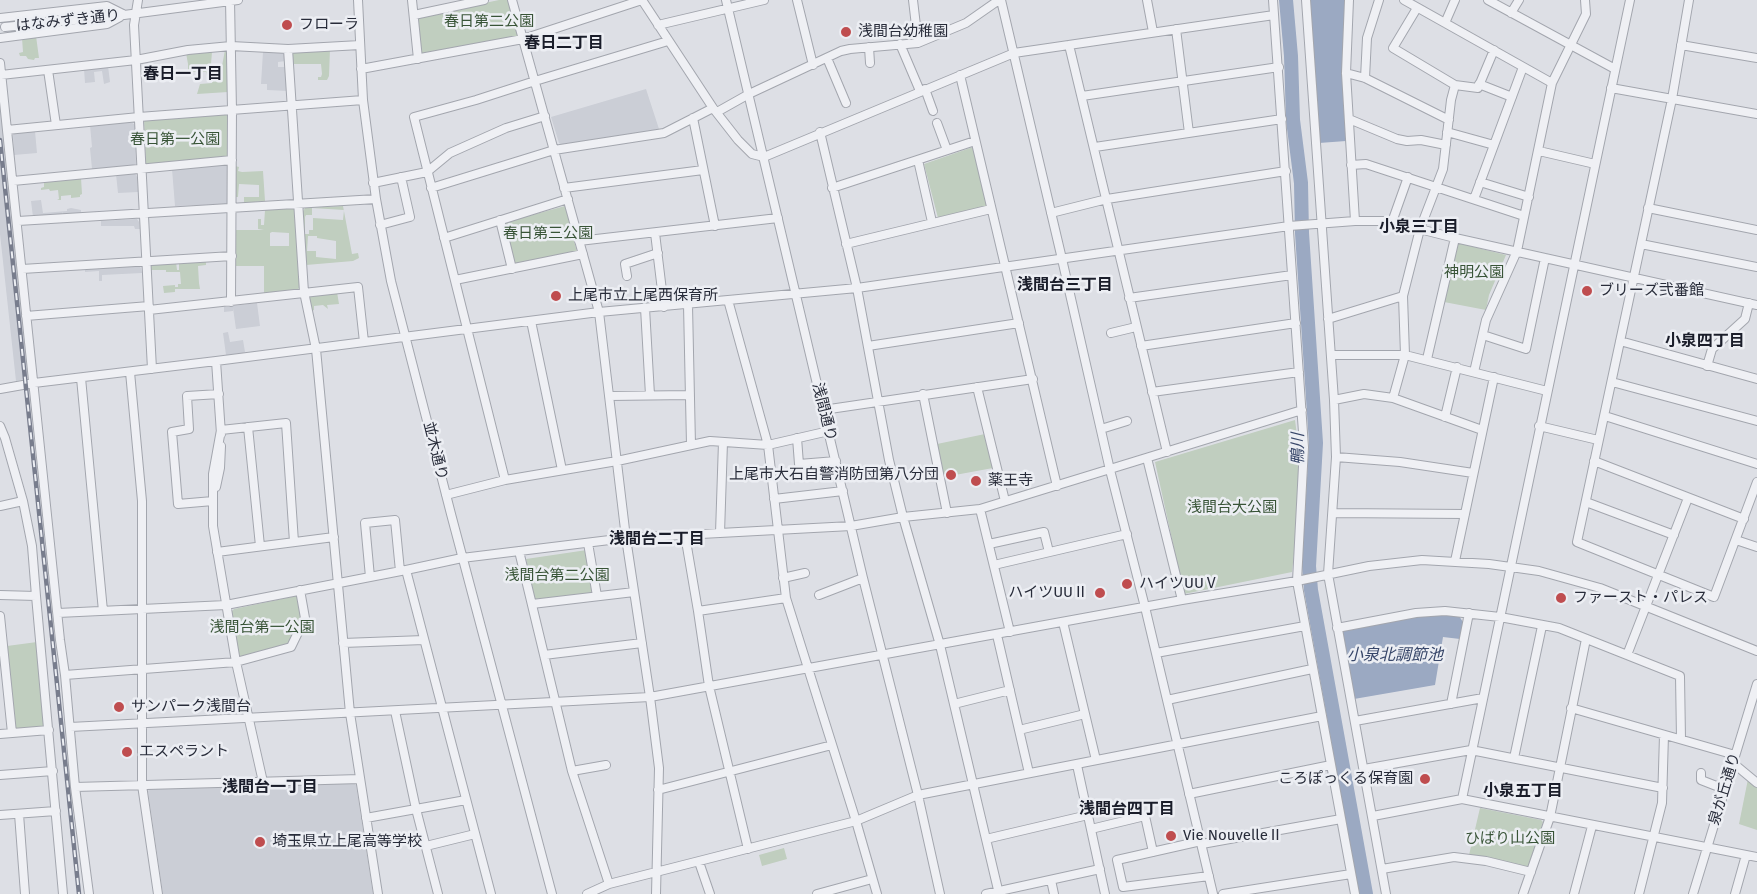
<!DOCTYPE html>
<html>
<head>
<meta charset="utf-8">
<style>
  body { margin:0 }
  canvas { display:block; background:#dddfe5 }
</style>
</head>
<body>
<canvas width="1757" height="894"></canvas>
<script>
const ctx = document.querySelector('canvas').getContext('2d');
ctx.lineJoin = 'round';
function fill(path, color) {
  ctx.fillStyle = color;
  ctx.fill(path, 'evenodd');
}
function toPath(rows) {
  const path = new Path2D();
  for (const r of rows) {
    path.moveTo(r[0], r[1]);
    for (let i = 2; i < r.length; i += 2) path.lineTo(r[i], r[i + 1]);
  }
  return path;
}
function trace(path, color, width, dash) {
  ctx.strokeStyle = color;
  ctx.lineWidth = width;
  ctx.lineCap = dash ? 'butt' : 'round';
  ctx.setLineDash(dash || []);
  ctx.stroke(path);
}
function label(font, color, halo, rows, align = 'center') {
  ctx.font = font + ' "Fira Sans","Noto Sans JP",sans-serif';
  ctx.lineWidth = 5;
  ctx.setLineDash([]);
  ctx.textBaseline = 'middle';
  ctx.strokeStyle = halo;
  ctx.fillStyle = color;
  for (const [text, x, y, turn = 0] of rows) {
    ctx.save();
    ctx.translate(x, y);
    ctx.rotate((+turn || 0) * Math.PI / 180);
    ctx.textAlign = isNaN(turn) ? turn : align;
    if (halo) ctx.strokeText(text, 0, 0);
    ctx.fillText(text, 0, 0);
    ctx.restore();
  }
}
const built = toPath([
  [263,52,283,53,285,55,286,61,278,62,278,67,286,67,288,91,267,90,267,84,261,84],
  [108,66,110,82,104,84,102,71,94,72,95,82,85,83,84,69],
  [646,89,659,129,562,145,559,143,551,117],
  [0,101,30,378,16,381,0,234],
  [131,122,135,125,136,164,134,166,92,169,90,148,92,147,90,125],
  [35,131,37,153,14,155,13,135,15,133],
  [226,164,228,166,229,201,226,204,175,206,172,169],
  [135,173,137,177,138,192,118,193,116,174],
  [41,200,43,213,67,211,67,209,71,208,81,210,81,213,63,214,62,212,62,215,33,217,31,201],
  [137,219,139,222,140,229,135,229,134,226,101,226,101,221],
  [138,265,141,268,142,273,102,275,102,281,99,281,99,271,85,272,85,269],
  [257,303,260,326,236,329,233,308,233,311,224,312,224,307],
  [228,332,230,342,243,340,245,352,243,353,226,355,223,333],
  [353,782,356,785,373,894,163,894,148,791,150,789]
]);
const green = toPath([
  [499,0,508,0,518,36,422,55,418,17],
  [36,36,39,58,35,58,34,60,28,59,26,56,20,56,19,53,23,52,22,38],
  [330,49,329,76,327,80,318,80,318,77,321,77,322,74,321,64,293,64,292,52],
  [225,50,227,53,228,92,197,94,200,84,212,83,212,76,207,76,206,72,201,72,200,66,196,66,196,72,188,72,188,64,186,53,212,52,211,64,222,66],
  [229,112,229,157,146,165,144,120],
  [973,147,988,207,938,218,924,164],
  [235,166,239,167,238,171,242,172,263,171,265,201,244,203,244,197,259,197,259,185,239,184,238,197,235,197],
  [81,178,82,194,80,195,80,197,71,198,71,195,61,196,61,200,57,200,59,199,58,190,50,191,49,189,41,190,41,188,44,187,44,181],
  [343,206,352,254,358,253,359,258,353,261,306,265,302,213,305,208],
  [312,208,344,210,343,220,313,218,313,230,309,230,309,234,305,234,305,217,306,215,312,215],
  [308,236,317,236,317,238,336,241,336,259,316,257,316,251,307,251],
  [565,206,577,252,515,264,503,223],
  [293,208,294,209,300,287,297,290,264,294,264,266,235,266,234,230,264,230,258,229,258,219,261,219,261,225,264,225,265,210],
  [272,232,289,233,289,246,270,246,270,233],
  [1458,243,1506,255,1489,295,1486,310,1444,302],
  [206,261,206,265,198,266,199,283,188,283,199,283,200,289,175,289,175,292,164,293,163,286,175,285,175,287,178,287,178,284,181,284,180,272,166,272,166,270,151,270,150,266,153,264,176,262,177,270,179,270,179,262],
  [337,292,339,304,327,305,328,309,323,305,314,306,314,310,312,311,309,297,311,295],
  [1295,420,1299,450,1296,535,1292,572,1184,594,1155,462],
  [985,434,993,468,955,475,954,471,946,472,946,475,943,475,937,444],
  [587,550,594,593,535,599,526,559],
  [296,596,301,599,303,618,289,646,240,658,231,612,234,609],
  [37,642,46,725,44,728,17,730,15,728,7,646],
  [1748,779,1757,786,1757,830,1739,824],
  [1480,808,1541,820,1543,822,1529,866,1526,867,1469,855],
  [784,848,787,859,762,866,759,855]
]);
const water = toPath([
  [1309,0,1346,0,1342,72,1346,141,1319,143],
  [1425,616,1459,616,1463,622,1460,639,1443,637,1435,685,1354,699,1341,636,1343,630]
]);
const river = toPath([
  [1286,0,1291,56,1293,120,1301,183,1302,233,1316,443,1309,566,1311,590,1366,894]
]);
const minor = toPath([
  [138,0,134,25,152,369],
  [230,0,232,110,231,302],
  [358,0,363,100,376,199,391,281,451,514,552,894],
  [412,0,418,59],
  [512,0,599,312,626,538,650,697,659,768,656,894],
  [642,0,713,108,738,140,752,154,764,157,1014,53,1274,15],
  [726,0,863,578,918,795,940,894],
  [797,0,813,65],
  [913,0,918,43],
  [1001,0,1062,259,1110,470,1145,607,1213,894],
  [1147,0,1153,32],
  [1273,0,1304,447,1297,581,1355,894],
  [1306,0,1334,400,1336,457,1328,574,1386,894],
  [1349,0,1346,73,1355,221],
  [1404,0,1552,83],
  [1488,0,1615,69],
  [1689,0,1672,99,1577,542,1714,597,1757,482],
  [1417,8,1393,48,1455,85,1478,88,1494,50],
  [1511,13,1519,0],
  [414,15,484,0],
  [0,18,107,6,123,14],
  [1445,23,1455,0],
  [658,25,764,0],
  [5,27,124,15,238,0],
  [1176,29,1189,133],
  [0,38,107,24,120,17],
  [900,44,920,91],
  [1069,45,1167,452],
  [1681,45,1757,58],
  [869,47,870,63],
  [288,49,304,292,316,349,350,713,378,894],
  [827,58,846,103],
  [0,63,60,640,65,675,75,787,89,894],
  [361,69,523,39,642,0],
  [48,70,56,125],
  [1346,73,1365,78,1449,120],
  [1,75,136,60,188,50,231,46,288,49,360,45],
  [960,75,1057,486],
  [1365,78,1367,38,1379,0],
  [1479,84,1512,97],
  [1611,88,1757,114],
  [925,89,933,111],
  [1082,96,1279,67],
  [717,112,749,94,841,51,850,49,918,43,966,23,999,0],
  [693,118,715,226],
  [1349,119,1397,139,1407,141,1421,140,1446,145],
  [937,123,947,150],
  [7,130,139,117,363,100],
  [820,132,857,288,889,460,903,517,940,645,999,894],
  [1447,132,1494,145],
  [1095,147,1282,119],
  [1539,151,1595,164],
  [918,160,932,222],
  [1351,165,1366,164,1524,216],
  [13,181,232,160],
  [1480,182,1529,197],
  [373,183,427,172,450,153,506,128,545,116],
  [431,188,554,150,664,133,713,108],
  [564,188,703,170],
  [832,188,975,141],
  [1474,199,1523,67],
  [1648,208,1757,230],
  [1051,213,1107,199,1286,171],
  [500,220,512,269],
  [18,221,376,199],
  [1392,222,1408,177],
  [380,225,410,217,401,177],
  [655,233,664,307],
  [444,238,568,199],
  [579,241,778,218],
  [846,244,991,209],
  [1641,244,1757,267],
  [22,269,232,256],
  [627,276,625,264,658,253],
  [455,280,583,254],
  [1129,298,1292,275],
  [728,300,768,445,786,598,856,821,877,894],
  [688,305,691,445],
  [645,308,650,395],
  [149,310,358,287,364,342],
  [26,316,149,306],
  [1328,319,1403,296],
  [531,321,562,470],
  [1111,333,1136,327],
  [1483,335,1526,349,1545,258],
  [1620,341,1757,379],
  [868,346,1019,323],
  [1141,346,1296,323],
  [1331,355,1405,355,1547,391],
  [1427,359,1455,238],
  [216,361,221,434],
  [1707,366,1712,349,1745,319,1749,303],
  [130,372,142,501,142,785,158,894],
  [1474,372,1486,320,1517,251,1552,83,1586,14,1585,0],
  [81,378,103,611],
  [1612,382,1757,421],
  [977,387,1005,501],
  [0,389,34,383,216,361,599,312,857,288,1289,226,1355,221,1388,221,1455,238,1757,305],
  [1152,392,1299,372],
  [923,394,947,513],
  [609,396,690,395],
  [1393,398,1405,355,1403,296,1420,229,1443,169,1451,100,1455,85],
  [1334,400,1364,394,1393,398,1482,430],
  [823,410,1033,379],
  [1605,416,1757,464],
  [1445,417,1457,367],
  [0,426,5,438,23,501,0,506],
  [1539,426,1598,440],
  [248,427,260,546],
  [1101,429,1127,421],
  [221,430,213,474,213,526,236,662,263,782],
  [221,430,286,423,294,542],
  [797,438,799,464,836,461],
  [1336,457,1400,462,1473,473],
  [1147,458,1182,600],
  [1594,461,1744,519],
  [505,480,414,117,476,100,535,81,668,41],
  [216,487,220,468,221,446],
  [446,495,505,480,617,461,710,441,768,445,829,431],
  [774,499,843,491],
  [23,501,32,546,36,596],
  [213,501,178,504,172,432,189,429,187,396,219,394],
  [1586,502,1674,535],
  [980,509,1010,632],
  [1333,513,1465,514],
  [720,533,723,442],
  [685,535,698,611,709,686,748,849],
  [1736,540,1757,547],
  [588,543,597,596],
  [989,544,1044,532,1049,552],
  [519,551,572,771,609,884],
  [217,552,334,537],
  [1455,561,1494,377],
  [994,565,1127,534],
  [406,570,491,894],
  [370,577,365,523,395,520,400,571],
  [783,578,805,573],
  [0,595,36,596,63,894],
  [819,595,863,578],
  [532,604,634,592],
  [698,611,786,598],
  [58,613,226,605,406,570,462,558,626,538,851,526,903,517,980,509,1302,410],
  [0,616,12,733],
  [1063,622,1096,760],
  [1337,628,1416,613,1445,611,1500,617,1559,628,1680,676,1681,739],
  [997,635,1029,773],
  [343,643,424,640],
  [1156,653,1305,626],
  [544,655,642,643],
  [1627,655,1688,498],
  [65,675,236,662,291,647,305,618,300,590],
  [1167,700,1312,669],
  [954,704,1010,690],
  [1451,704,1469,613],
  [1571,708,1735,755],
  [395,711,416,809,438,894],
  [1355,721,1483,698],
  [70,727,650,697,1182,600,1297,581,1369,566,1422,560,1489,564,1539,571,1600,588,1757,651],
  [1019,730,1085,714],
  [0,734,49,730],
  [1514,758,1542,626],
  [1733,763,1757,783],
  [1077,765,1105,894],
  [1364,769,1471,750,1663,788],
  [572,771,606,765],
  [1701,773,1701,780,1724,789],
  [0,775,53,771],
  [75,787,360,779],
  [658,790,832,745],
  [1189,794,1331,765],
  [1462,799,1630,0],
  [19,814,25,894],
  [0,815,56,811],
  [1373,816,1462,799,1757,857],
  [366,818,466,800],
  [1091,829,1145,816,1153,852],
  [986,839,1088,815],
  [1201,841,1117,860,1123,887,1209,876],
  [1202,844,1341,819],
  [426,846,475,834],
  [699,862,710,894],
  [1382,869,1454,857,1486,861,1531,872],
  [1051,880,1054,894],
  [587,894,609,884,856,821,918,795,1322,716],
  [817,894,872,879],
  [986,894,1100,869],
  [1223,894,1351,874],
  [1523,894,1550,817,1586,639],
  [1574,894,1592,826],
  [1639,894,1662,803,1664,735],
  [1693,894,1757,684],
  [1735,894,1746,855]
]);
const rail = toPath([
  [0,140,79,894]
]);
const markers = [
  [287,25,6,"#bf4d4f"],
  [846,32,6,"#bf4d4f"],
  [1587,291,6,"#bf4d4f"],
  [556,296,6,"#bf4d4f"],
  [951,475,6,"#bf4d4f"],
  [976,481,6,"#bf4d4f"],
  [1127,584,6,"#bf4d4f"],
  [1100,593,6,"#bf4d4f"],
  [1561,598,6,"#bf4d4f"],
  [119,707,6,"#bf4d4f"],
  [127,752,6,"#bf4d4f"],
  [1425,779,6,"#bf4d4f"],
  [1171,836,6,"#bf4d4f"],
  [260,842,6,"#bf4d4f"]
];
const streetNames = [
  ["はなみずき通り",68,21,-6],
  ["浅間通り",824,412,76],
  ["並木通り",435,451,76],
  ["泉が丘通り",1725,789,-73]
];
const parkNames = [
  ["春日第二公園",489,22],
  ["春日第一公園",175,140],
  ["春日第三公園",548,234],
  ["神明公園",1474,273],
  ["浅間台大公園",1232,508],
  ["浅間台第二公園",557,576],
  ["浅間台第一公園",262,628],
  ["ひばり山公園",1510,839]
];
const poiNames = [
  ["フローラ",299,25],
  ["浅間台幼稚園",858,32],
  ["ブリーズ弐番館",1599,291],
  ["上尾市立上尾西保育所",568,296],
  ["上尾市大石自警消防団第八分団",939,475,"right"],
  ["薬王寺",988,481],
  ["ハイツUUⅤ",1139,584],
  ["ハイツUUⅡ",1088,593,"right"],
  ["ファースト・パレス",1573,598],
  ["サンパーク浅間台",131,707],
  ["エスペラント",139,752],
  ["ころぽっくる保育園",1413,779,"right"],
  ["Vie NouvelleⅡ",1183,836],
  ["埼玉県立上尾高等学校",272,842]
];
const neighbourhoodNames = [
  ["春日二丁目",564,44],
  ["春日一丁目",183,75],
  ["小泉三丁目",1419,228],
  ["浅間台三丁目",1065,286],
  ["小泉四丁目",1705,342],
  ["浅間台二丁目",657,540],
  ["浅間台一丁目",270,788],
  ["小泉五丁目",1523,792],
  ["浅間台四丁目",1127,810]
];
const waterNames = [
  ["鴨川",1299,449,-90],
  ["小泉北調節池",1395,656]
];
fill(built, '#cbced6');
fill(green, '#c0cebf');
fill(water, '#9ba9c2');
trace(river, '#9ba9c2', 14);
trace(minor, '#a3a6ae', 10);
trace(minor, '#eff0f4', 8);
trace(rail, '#787d8d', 4.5);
trace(rail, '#eceef3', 2, [7]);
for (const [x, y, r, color] of markers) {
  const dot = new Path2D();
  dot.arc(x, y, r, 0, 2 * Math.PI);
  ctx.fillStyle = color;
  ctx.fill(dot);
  trace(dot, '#eceef3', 2);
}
label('15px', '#282c3a', '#eceef3', streetNames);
label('15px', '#385437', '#eceef3', parkNames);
label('15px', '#282c3a', '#eceef3', poiNames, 'left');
label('bold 16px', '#1a1d2a', '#eceef3', neighbourhoodNames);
label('italic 16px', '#374669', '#eceef3', waterNames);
</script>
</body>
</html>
